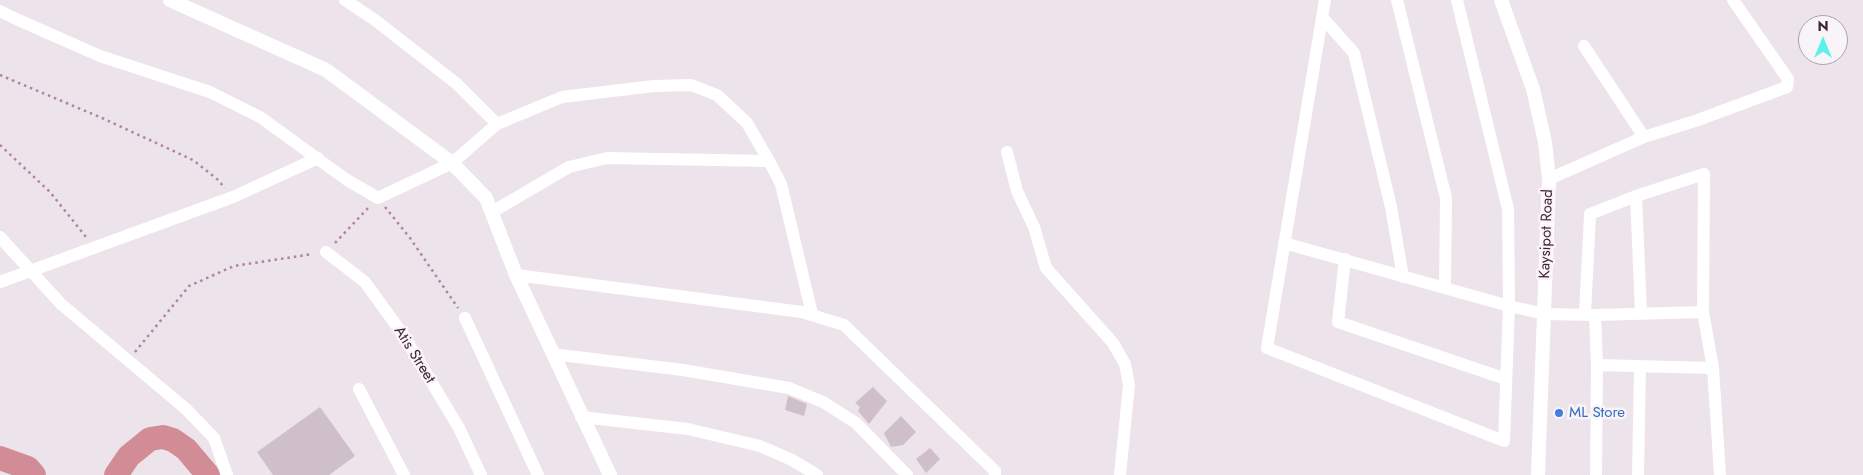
<!DOCTYPE html>
<html>
<head>
<meta charset="utf-8">
<style>
  body { margin:0 }
  #map { position:relative; width:1863px; height:475px; overflow:hidden; background:#ede3eb; font-family:Jost,sans-serif }
  canvas { display:block }
  .north { position:absolute; left:1798px; top:15px; width:50px; height:50px; box-sizing:border-box; background:#f9f4f8; border:1px solid #afa0a9; border-radius:50%; rotate:0deg; font-size:14px; font-weight:700; line-height:20px; text-align:center; color:#3f2332 }
  .north::after { content:''; display:block; margin:auto; width:18px; height:22px; background:#5df1ea; clip-path:polygon(50% 0,100% 100%,50% 72%,0 100%) }
</style>
</head>
<body>
<div id="map">
<canvas width="1863" height="475"></canvas>
<div class="north">N</div>
</div>
<script>
const ctx = document.querySelector('canvas').getContext('2d');
ctx.lineJoin = 'round';
function toPath(rows) {
  const path = new Path2D();
  for (const r of rows) {
    path.moveTo(r[0], r[1]);
    for (let i = 2; i < r.length; i += 2) path.lineTo(r[i], r[i + 1]);
  }
  return path;
}
function trace(path, color, width, dash) {
  ctx.strokeStyle = color;
  ctx.lineWidth = width;
  ctx.lineCap = dash ? 'butt' : 'round';
  ctx.setLineDash(dash || []);
  ctx.stroke(path);
}
function fill(path, color) {
  ctx.fillStyle = color;
  ctx.fill(path, 'evenodd');
}
function label(font, color, halo, rows, align = 'center') {
  ctx.font = font + ' Jost,sans-serif';
  ctx.lineWidth = 5;
  ctx.setLineDash([]);
  ctx.textBaseline = 'middle';
  ctx.strokeStyle = halo;
  ctx.fillStyle = color;
  for (const [text, x, y, turn = 0] of rows) {
    ctx.save();
    ctx.translate(x, y);
    ctx.rotate((+turn || 0) * Math.PI / 180);
    ctx.textAlign = isNaN(turn) ? turn : align;
    if (halo) ctx.strokeText(text, 0, 0);
    ctx.fillText(text, 0, 0);
    ctx.restore();
  }
}
const river = toPath([
  [0,458,28,468,34,475],
  [116,475,129,456,150,439,163,437,173,440,186,449,208,475]
]);
const building = toPath([
  [873,387,887,401,869,424,858,411,860,407,855,403],
  [788,396,807,404,804,416,785,410],
  [320,407,355,456,329,475,273,475,257,452],
  [901,416,916,432,903,445,891,447,884,433],
  [930,448,940,459,926,473,916,459]
]);
const path = toPath([
  [0,75,102,118,193,160,217,179,225,188],
  [0,145,50,192,86,237],
  [385,207,410,238,458,308],
  [335,243,369,207],
  [135,352,189,286,234,266,313,254]
]);
const minor = toPath([
  [345,0,375,20,457,84,497,124],
  [1325,0,1267,348,1504,441,1509,306,1508,209,1457,0],
  [1397,0,1446,198,1445,288],
  [0,11,14,18,100,56,210,92,260,117,347,180,378,198,452,163,497,124,562,97,654,86,691,85,717,95,747,123,769,161,781,184,812,314],
  [1322,17,1354,53,1391,207,1403,277],
  [1584,46,1644,137],
  [1007,152,1017,191,1034,227,1046,268,1113,343,1125,364,1129,385,1120,475],
  [1549,179,1644,137,1698,120,1787,87,1788,79,1733,0],
  [1636,196,1641,313],
  [492,212,569,167,607,158,769,161],
  [0,237,61,304,186,409,214,438,227,475],
  [1284,243,1509,306,1545,314,1595,315,1703,312],
  [326,252,365,282,404,336,459,428,481,475],
  [1345,259,1338,322,1506,379],
  [516,275,802,312,844,325,995,471,995,475],
  [0,282,233,197,318,158],
  [1585,314,1590,214,1636,196,1704,174,1703,312,1713,368,1720,475],
  [1595,315,1597,365,1596,475],
  [465,318,538,475],
  [552,354,683,370,789,388,823,402,856,423,907,475],
  [1597,365,1713,368],
  [359,389,404,475],
  [581,417,688,429,760,446,792,460,817,475],
  [1638,475,1640,367]
]);
const tertiary = toPath([
  [170,0,326,70,452,163,486,198,516,275,610,475],
  [1501,0,1533,89,1545,142,1549,179,1538,475]
]);
const markers = [
  [1559,413,5,"#3f7fe0"]
];
const streetNames = [
  ["Kaysipot Road",1547,234,-88],
  ["Atis Street",414,355,58]
];
const shopNames = [
  ["ML Store",1569,413]
];
trace(river, '#d28c96', 24);
fill(building, '#cebfca');
trace(path, '#b0849f', 2.5, [2.5, 4]);
trace(minor, '#fff', 12);
trace(tertiary, '#fff', 14);
for (const [x, y, r, color] of markers) {
  const dot = new Path2D();
  dot.arc(x, y, r, 0, 2 * Math.PI);
  ctx.fillStyle = color;
  ctx.fill(dot);
  trace(dot, '#f9f4f8', 2);
}
label('15px', '#3f2332', '#f9f4f8', streetNames);
label('15px', '#366cbe', '#f9f4f8', shopNames, 'left');
</script>
</body>
</html>
